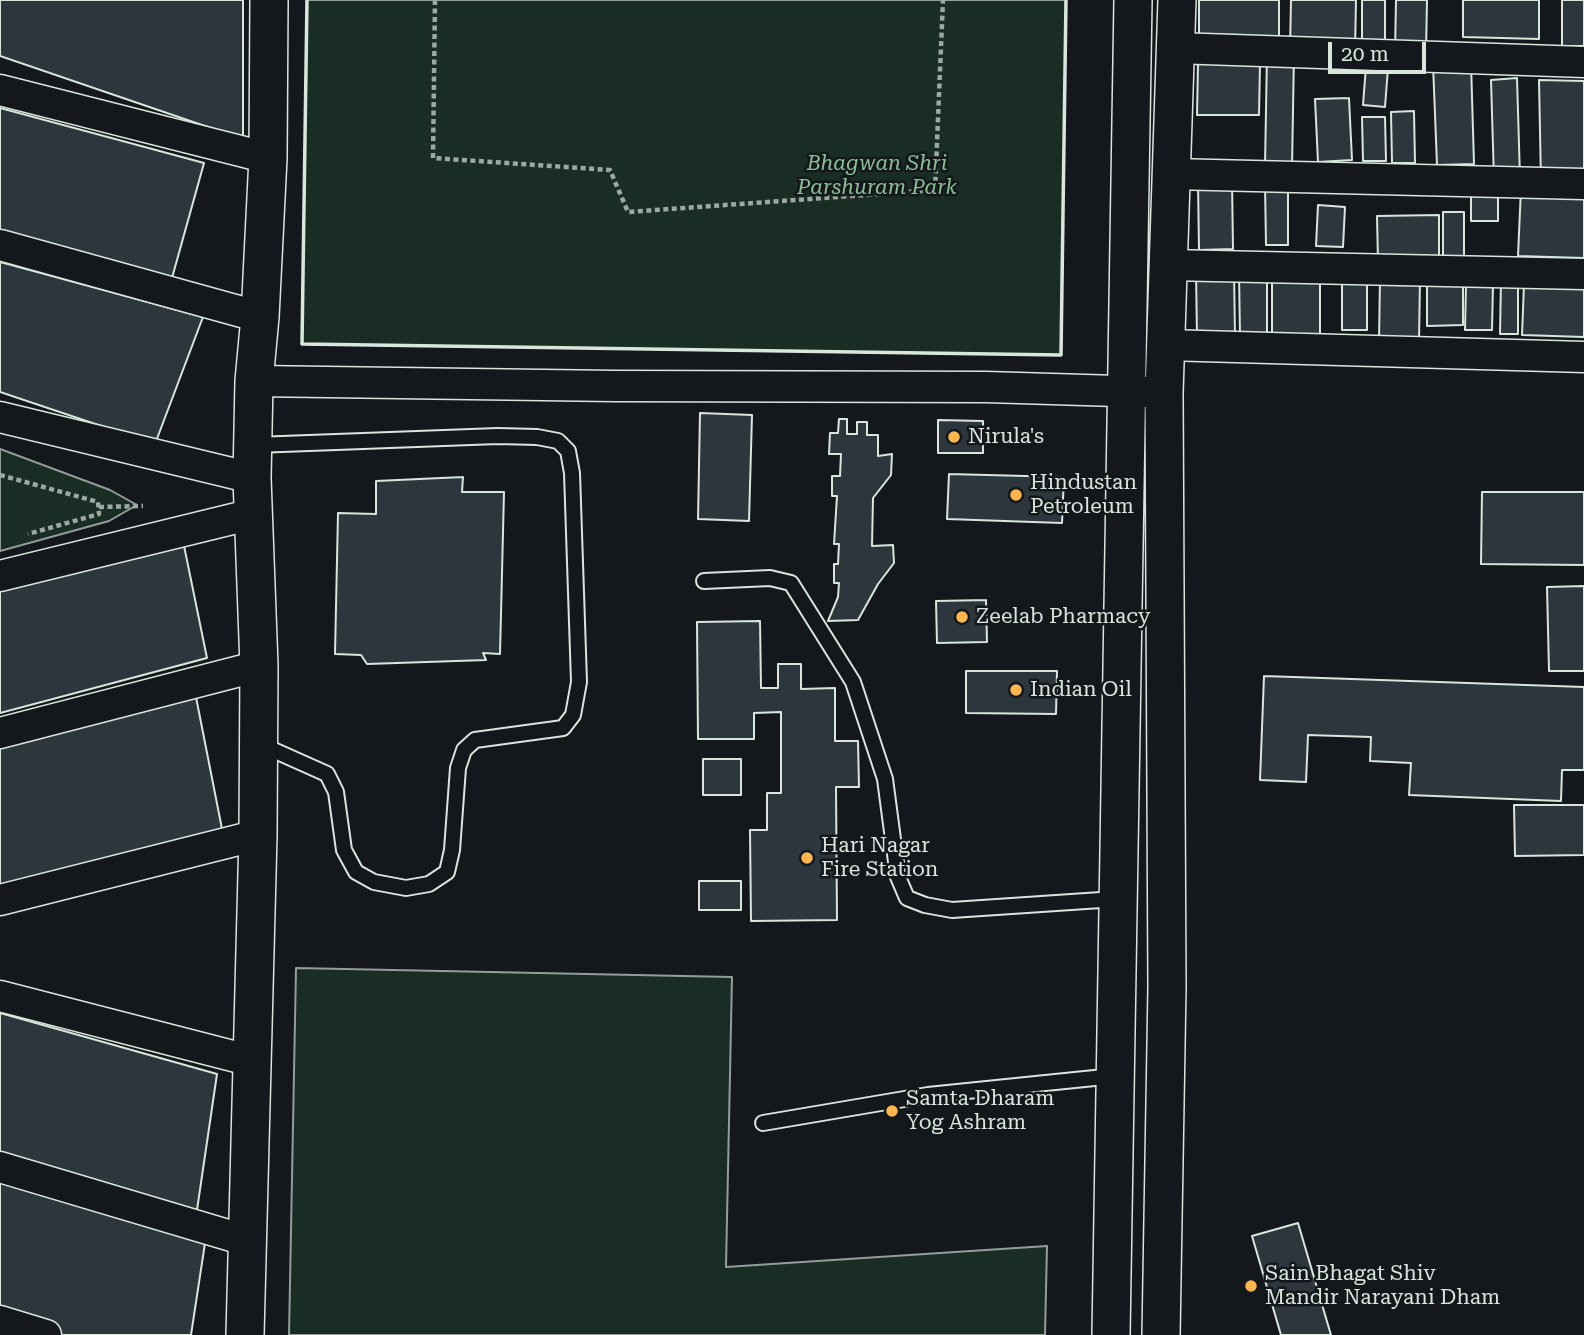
<!DOCTYPE html>
<html>
<head>
<meta charset="utf-8">
<style>
  body { margin:0 }
  #map { position:relative; width:1584px; height:1335px; overflow:hidden; background:#14181c; font-family:"Roboto Serif",serif }
  canvas { display:block }
  .scale { position:absolute; left:1328px; top:42px; width:98px; height:32px; box-sizing:border-box; border:4px solid #d8e6dc; border-top:0; padding-left:9px; font-size:21px; line-height:24px; white-space:nowrap; color:#d8e6dc; -webkit-text-stroke:5px #14181c; paint-order:stroke }
</style>
</head>
<body>
<div id="map">
<canvas width="1584" height="1335"></canvas>
<div class="scale">20 m</div>
</div>
<script>
const ctx = document.querySelector('canvas').getContext('2d');
ctx.lineJoin = 'round';
function fill(path, color) {
  ctx.fillStyle = color;
  ctx.fill(path, 'evenodd');
}
function toPath(rows) {
  const path = new Path2D();
  for (const r of rows) {
    path.moveTo(r[0], r[1]);
    for (let i = 2; i < r.length; i += 2) path.lineTo(r[i], r[i + 1]);
  }
  return path;
}
function trace(path, color, width, dash) {
  ctx.strokeStyle = color;
  ctx.lineWidth = width;
  ctx.lineCap = dash ? 'butt' : 'round';
  ctx.setLineDash(dash || []);
  ctx.stroke(path);
}
function label(font, color, halo, rows, align = 'center') {
  ctx.font = font + ' "Roboto Serif",serif';
  ctx.lineWidth = 5;
  ctx.setLineDash([]);
  ctx.textBaseline = 'middle';
  ctx.strokeStyle = halo;
  ctx.fillStyle = color;
  for (const [text, x, y, turn = 0] of rows) {
    ctx.save();
    ctx.translate(x, y);
    ctx.rotate((+turn || 0) * Math.PI / 180);
    ctx.textAlign = isNaN(turn) ? turn : align;
    if (halo) ctx.strokeText(text, 0, 0);
    ctx.fillText(text, 0, 0);
    ctx.restore();
  }
}
const green = toPath([
  [307,0,1066,0,1061,355,302,344,307,0],
  [0,449,110,490,137,505,109,521,0,551,0,449],
  [296,968,732,977,726,1267,1047,1246,1045,1335,289,1335,296,968]
]);
const building = toPath([
  [0,0,243,0,243,139,0,56,0,0],
  [1199,0,1279,0,1279,36,1199,36,1199,0],
  [1291,0,1356,0,1355,51,1290,50,1291,0],
  [1362,0,1385,0,1385,47,1362,47,1362,0],
  [1396,0,1427,0,1426,53,1395,53,1396,0],
  [1463,0,1539,0,1539,39,1463,37,1463,0],
  [1562,0,1584,0,1584,46,1562,46,1562,0],
  [1267,54,1294,54,1292,167,1265,166,1267,54],
  [1198,63,1260,64,1259,115,1197,115,1198,63],
  [1471,63,1474,164,1437,165,1433,64,1471,63],
  [1366,66,1388,68,1385,107,1363,105,1366,66],
  [1517,78,1520,178,1494,180,1491,80,1517,78],
  [1539,80,1584,81,1584,181,1541,182,1539,80],
  [1349,98,1352,160,1318,162,1315,99,1349,98],
  [0,108,204,163,172,278,0,231,0,108],
  [1414,111,1415,163,1392,163,1391,112,1414,111],
  [1362,117,1385,117,1386,161,1363,161,1362,117],
  [1232,180,1233,249,1199,250,1198,181,1232,180],
  [1288,183,1288,245,1266,245,1265,184,1288,183],
  [1471,188,1498,188,1498,221,1471,221,1471,188],
  [1521,188,1584,191,1584,258,1518,256,1521,188],
  [1318,205,1345,207,1343,247,1316,246,1318,205],
  [1443,212,1464,212,1464,260,1443,260,1443,212],
  [1439,215,1439,260,1378,262,1377,216,1439,215],
  [0,262,203,317,155,444,0,392,0,262],
  [1234,270,1235,336,1197,337,1196,271,1234,270],
  [1239,272,1267,272,1267,336,1240,337,1239,272],
  [1272,276,1320,276,1320,338,1272,338,1272,276],
  [1380,277,1420,278,1419,342,1379,342,1380,277],
  [1342,279,1367,279,1367,330,1342,330,1342,279],
  [1427,279,1463,279,1463,325,1427,326,1427,279],
  [1501,279,1518,280,1518,334,1500,334,1501,279],
  [1466,284,1493,284,1492,330,1465,330,1466,284],
  [1524,284,1584,286,1584,337,1522,335,1524,284],
  [700,413,752,415,749,521,698,519,700,413],
  [839,419,847,419,847,434,857,434,857,422,867,422,867,435,878,435,878,456,892,454,891,475,873,498,872,546,893,545,894,563,878,584,858,620,828,621,838,597,839,583,834,583,834,564,838,564,839,544,834,544,837,496,832,496,832,476,840,476,841,454,829,454,830,433,838,433,839,419],
  [938,420,983,421,983,453,938,453,938,420],
  [949,474,1064,477,1062,523,947,519,949,474],
  [463,477,462,492,504,492,500,654,483,653,486,660,367,664,361,655,335,654,338,513,376,514,376,481,463,477],
  [1482,492,1584,492,1584,565,1481,564,1482,492],
  [182,536,207,658,0,713,0,585,182,536],
  [1584,586,1584,671,1549,671,1547,587,1584,586],
  [986,600,987,642,937,643,936,601,986,600],
  [760,621,761,688,778,688,778,664,801,664,801,689,835,688,835,741,858,741,859,787,836,787,837,920,751,921,750,830,767,830,767,793,781,793,781,712,754,713,754,739,698,739,697,622,760,621],
  [966,671,1057,671,1056,714,966,713,966,671],
  [1264,676,1584,687,1584,770,1562,770,1561,801,1409,795,1411,763,1370,761,1371,737,1308,735,1306,782,1260,780,1264,676],
  [195,692,223,834,0,890,0,742,195,692],
  [703,759,741,759,741,795,703,795,703,759],
  [1514,805,1584,805,1584,855,1515,856,1514,805],
  [699,881,741,881,741,910,699,910,699,881],
  [0,1013,217,1074,197,1210,0,1158,0,1013],
  [0,1171,207,1230,191,1335,59,1335,0,1317,0,1171],
  [1298,1223,1331,1335,1281,1335,1252,1236,1298,1223]
]);
const path = toPath([
  [435,0,433,158,610,170,628,212,935,190,943,0],
  [0,475,98,502,99,514,28,534],
  [99,507,143,506]
]);
const service = toPath([
  [255,445,498,436,537,437,558,441,568,451,572,473,579,682,573,715,563,728,475,740,464,750,458,768,452,850,447,872,429,884,406,888,374,882,356,872,344,850,336,792,327,774,262,745],
  [704,581,770,578,791,583,853,682,885,779,898,877,907,898,925,905,952,910,1116,899],
  [763,1123,928,1095,1114,1076]
]);
const minor = toPath([
  [1175,48,1584,62],
  [0,90,268,158],
  [1171,174,1584,184],
  [0,245,260,317],
  [1168,265,1584,274],
  [1166,345,1584,357],
  [254,381,615,386,986,387,1150,392],
  [0,417,252,478],
  [0,576,253,514],
  [0,733,259,666],
  [0,900,258,835],
  [0,996,252,1061],
  [0,1167,248,1241],
  [0,1321,46,1335]
]);
const tertiary = toPath([
  [245,1335,258,835,259,666,252,478,254,381,260,317,268,158,269,0],
  [1111,1335,1133,0],
  [1161,1335,1167,987,1164,393,1177,0]
]);
const wall = toPath([
  [307,0,302,344,1061,355,1066,0]
]);
const markers = [
  [954,437,7,"#ffb74d"],
  [1016,495,7,"#ffb74d"],
  [962,617,7,"#ffb74d"],
  [1016,690,7,"#ffb74d"],
  [807,858,7,"#ffb74d"],
  [892,1111,7,"#ffb74d"],
  [1251,1286,7,"#ffb74d"]
];
const parkNames = [
  ["Bhagwan Shri",877,164],
  ["Parshuram Park",877,188]
];
const poiNames = [
  ["Nirula's",968,437],
  ["Hindustan",1030,483],
  ["Petroleum",1030,507],
  ["Zeelab Pharmacy",976,617],
  ["Indian Oil",1030,690],
  ["Hari Nagar",821,846],
  ["Fire Station",821,870],
  ["Samta Dharam",906,1099],
  ["Yog Ashram",906,1123],
  ["Sain Bhagat Shiv",1265,1274],
  ["Mandir Narayani Dham",1265,1298]
];
fill(green, '#1a2d24');
trace(green, '#939e99', 2);
fill(building, '#2c363c');
trace(building, '#d8e6dc', 2);
trace(service, '#d8e6dc', 18);
trace(minor, '#d8e6dc', 33);
trace(tertiary, '#d8e6dc', 40);
trace(path, '#9da8a2', 4.5, [5, 3.5]);
trace(service, '#14181c', 14);
trace(minor, '#14181c', 30);
trace(tertiary, '#14181c', 37);
trace(wall, '#d8e6dc', 3.5);
for (const [x, y, r, color] of markers) {
  const dot = new Path2D();
  dot.arc(x, y, r, 0, 2 * Math.PI);
  ctx.fillStyle = color;
  ctx.fill(dot);
  trace(dot, '#14181c', 2.5);
}
label('italic 21px', '#8ac095', '#14181c', parkNames);
label('21px', '#d8e6dc', '#14181c', poiNames, 'left');
</script>
</body>
</html>
